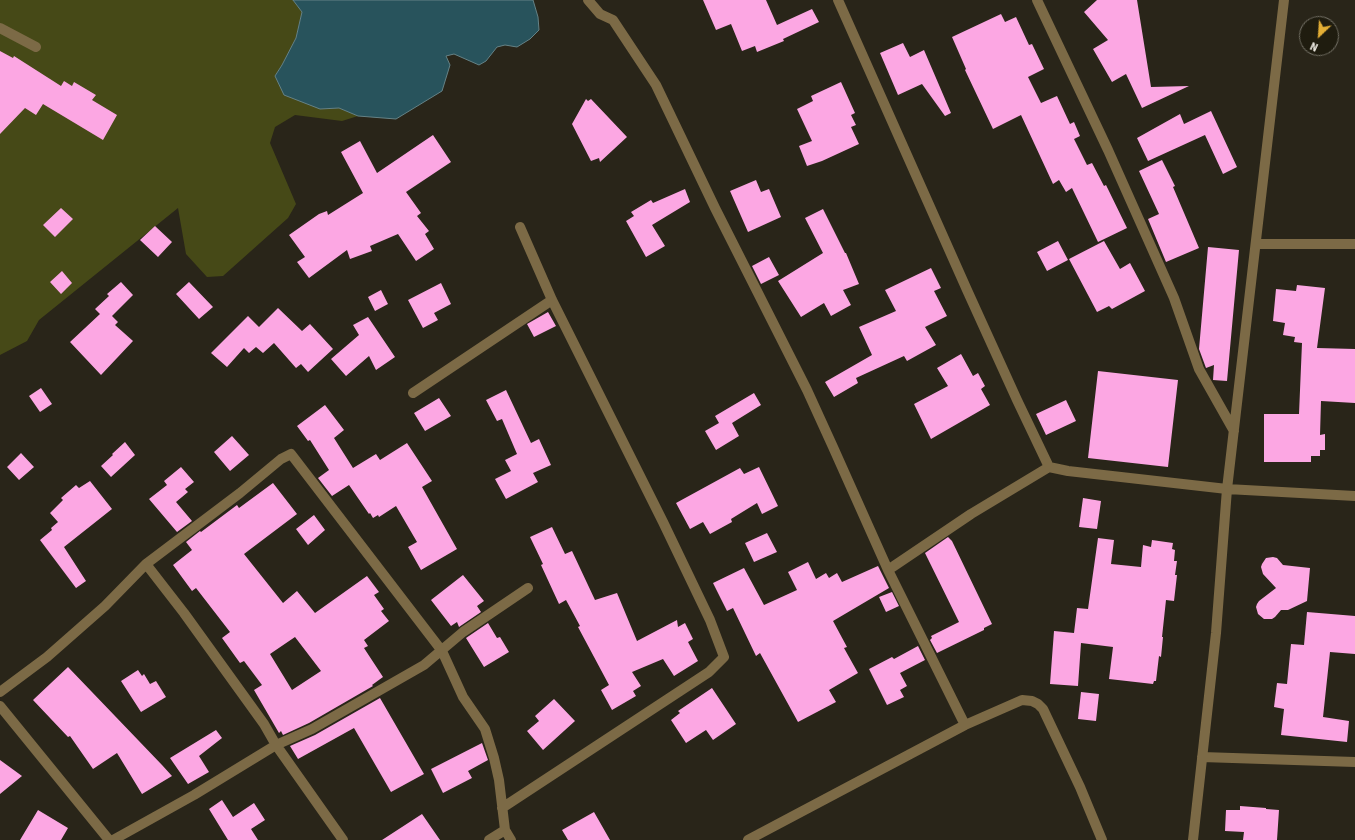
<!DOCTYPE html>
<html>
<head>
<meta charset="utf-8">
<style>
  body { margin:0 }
  #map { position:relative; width:1355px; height:840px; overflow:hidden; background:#292519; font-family:"Source Sans 3",sans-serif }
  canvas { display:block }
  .north { position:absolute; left:1299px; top:16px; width:40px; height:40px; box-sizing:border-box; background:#1f1c0f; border:1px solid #737065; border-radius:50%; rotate:205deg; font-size:11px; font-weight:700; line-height:16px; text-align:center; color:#f2efe7 }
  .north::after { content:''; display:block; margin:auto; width:14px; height:18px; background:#e3ae35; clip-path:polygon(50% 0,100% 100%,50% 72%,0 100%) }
</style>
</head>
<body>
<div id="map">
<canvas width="1355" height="840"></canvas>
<div class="north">N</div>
</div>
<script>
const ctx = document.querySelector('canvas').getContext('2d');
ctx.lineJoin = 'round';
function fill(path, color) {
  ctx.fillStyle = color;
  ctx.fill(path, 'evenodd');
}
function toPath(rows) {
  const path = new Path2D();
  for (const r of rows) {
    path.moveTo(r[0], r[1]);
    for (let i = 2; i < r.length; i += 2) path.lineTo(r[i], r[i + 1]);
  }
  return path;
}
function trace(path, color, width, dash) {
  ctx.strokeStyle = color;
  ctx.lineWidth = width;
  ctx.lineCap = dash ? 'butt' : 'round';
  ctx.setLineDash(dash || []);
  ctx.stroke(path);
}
const green = toPath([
  [0,0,293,0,302,12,296,38,282,65,275,76,320,109,339,108,358,116,342,121,295,115,275,127,270,143,296,204,288,218,223,276,207,277,186,254,178,208,39,320,27,341,0,355]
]);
const water = toPath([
  [293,0,533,0,538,17,539,30,530,39,517,47,505,45,497,47,486,61,479,65,454,54,446,56,450,65,442,91,396,119,358,116,339,108,320,109,284,95,275,76,282,65,296,38,302,12,293,0]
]);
const building = toPath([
  [703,0,766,0,777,25,812,9,819,22,783,39,784,41,757,52,755,46,742,51,731,24,716,30],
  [1097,0,1137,0,1151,87,1189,86,1142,108,1126,74,1112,82,1093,49,1108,40,1084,12],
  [1001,14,1005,22,1016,17,1029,45,1032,44,1044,69,1028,77,1041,103,1057,96,1070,124,1074,122,1080,136,1074,139,1087,165,1092,163,1104,186,1106,185,1127,228,1098,242,1072,188,1066,192,1059,180,1053,184,1021,115,993,129,965,70,966,69,952,37],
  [903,43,910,57,924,50,951,113,945,116,922,84,898,95,880,53],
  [0,51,13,58,14,56,61,86,64,81,72,86,74,82,96,95,92,100,117,115,103,140,43,104,36,115,25,108,0,134],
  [841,82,855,113,851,115,856,125,851,127,859,144,822,161,807,166,799,146,812,141,797,109,813,101,811,96],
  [586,99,588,101,591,99,627,137,600,162,599,158,591,161,572,124],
  [1211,111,1237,167,1223,174,1205,135,1148,161,1137,138,1180,114,1184,124],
  [433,135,451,162,406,192,421,213,417,216,429,231,425,234,434,249,416,261,398,234,370,246,372,251,350,259,347,250,309,278,297,262,305,257,289,235,319,214,327,211,328,215,363,193,341,152,360,141,377,173],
  [1162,160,1175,186,1173,187,1199,248,1166,262,1148,219,1159,214,1139,171],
  [756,180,761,192,769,189,781,217,748,232,730,191],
  [685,189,690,202,652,225,665,246,646,257,626,221,634,216,631,212,651,200,653,203],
  [61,208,73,219,55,237,43,225],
  [823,209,845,253,846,253,859,284,843,290,851,305,831,316,824,303,801,317,778,281,823,253,805,218],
  [155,226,172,242,158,257,140,240],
  [1058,241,1068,260,1047,271,1037,252],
  [1104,241,1120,269,1130,263,1145,291,1112,309,1109,306,1097,312,1069,259],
  [1208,247,1239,250,1227,381,1213,380,1214,365,1206,368,1199,349],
  [769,257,779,275,761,284,752,266],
  [931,268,941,288,934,291,947,316,925,327,936,345,907,361,904,356,856,378,858,383,834,397,825,382,872,355,859,327,896,311,885,290],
  [62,271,72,283,61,294,50,282],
  [121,282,133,295,112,316,118,322,115,325,133,341,101,375,70,342,100,314,95,309,109,296,107,294],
  [189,282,213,307,199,319,176,294],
  [441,283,451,304,434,313,438,320,423,328,408,300],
  [1297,285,1325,288,1317,348,1355,349,1355,403,1321,401,1320,435,1325,434,1325,450,1320,450,1320,456,1311,456,1311,462,1264,462,1264,414,1299,414,1302,343,1294,342,1295,337,1283,335,1285,323,1273,321,1276,289,1296,291],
  [381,290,388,304,375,311,368,297],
  [278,308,302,331,310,324,333,349,308,372,301,364,296,368,274,343,263,353,256,347,249,353,244,348,227,367,211,353,248,316,259,327],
  [548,312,556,326,534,337,527,324],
  [368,317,395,357,376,370,369,356,346,376,331,359,359,335,353,325],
  [961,354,973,376,978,373,985,386,981,389,990,405,931,439,914,404,948,386,937,368],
  [1098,371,1178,380,1168,467,1088,458],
  [41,388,52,404,40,412,29,396],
  [506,390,531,443,539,439,551,465,533,473,538,482,506,499,495,479,511,471,505,460,517,454,502,419,497,421,486,400],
  [754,393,761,405,732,423,739,436,716,450,705,431,719,423,715,416],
  [439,398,451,416,425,431,414,413],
  [1066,400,1076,421,1046,435,1036,414],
  [325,405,344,430,334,438,353,468,376,454,380,460,407,443,432,481,422,487,457,549,421,570,408,547,417,542,396,506,379,517,378,515,373,518,370,513,369,514,349,485,332,496,318,478,329,470,310,440,308,441,297,426],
  [232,436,249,455,230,471,214,452],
  [125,442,135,455,111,477,101,466,113,455,112,454],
  [21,453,34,467,19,480,7,467],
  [181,467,194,482,185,489,188,492,176,502,192,521,177,532,149,499,167,485,164,481],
  [759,467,778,506,762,514,757,503,731,519,732,522,710,534,703,522,690,529,676,503,740,468,744,474],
  [90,481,112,509,64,547,86,581,76,588,40,540,52,530,51,528,58,522,50,513,63,500,61,498,76,485,79,488],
  [273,483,297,514,244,554,283,603,297,591,315,613,367,576,379,592,374,595,384,609,381,611,389,621,364,640,368,646,364,648,383,677,372,685,373,686,309,723,283,735,281,731,279,733,254,690,262,685,244,661,240,663,222,638,230,632,196,588,192,591,173,565,192,550,186,542,200,531,201,532,237,505,239,508],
  [295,637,321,671,292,690,270,654],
  [1083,498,1101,501,1097,529,1079,527],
  [314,515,325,530,308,545,296,529],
  [552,527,565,554,572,551,595,600,617,593,637,641,677,620,678,627,685,623,693,639,688,642,698,661,674,676,663,659,632,672,641,686,633,691,636,696,612,710,601,690,609,685,578,627,580,626,566,600,559,604,541,565,543,564,530,537],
  [767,533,777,552,754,562,745,543],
  [948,537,952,541,992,624,984,628,984,630,937,653,930,640,932,638,931,636,959,622,925,553],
  [1098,538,1114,540,1111,564,1141,567,1143,545,1151,547,1152,540,1173,543,1172,549,1175,550,1174,561,1177,561,1175,575,1177,575,1174,601,1166,600,1162,637,1163,637,1161,657,1159,656,1156,681,1154,681,1153,684,1109,679,1113,647,1081,643,1078,686,1050,684,1054,631,1074,633,1077,608,1088,609],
  [1273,557,1277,558,1283,565,1310,568,1307,601,1288,610,1281,610,1275,617,1272,619,1264,619,1258,614,1256,607,1257,604,1259,601,1276,588,1263,574,1261,567,1262,564,1266,558],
  [808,562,816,579,826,573,829,578,837,573,842,582,878,566,889,588,833,621,847,647,844,648,858,673,829,690,836,702,798,722,760,653,756,656,733,608,727,611,713,583,744,568,764,605,797,590,788,572],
  [463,575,484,601,477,606,481,612,459,627,457,622,451,626,431,600],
  [892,592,899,606,886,612,879,597],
  [1307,612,1355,616,1355,654,1330,652,1323,717,1349,721,1347,742,1281,735,1284,709,1274,707,1277,683,1287,684,1291,644,1304,645],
  [488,623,497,638,500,637,509,652,484,667,466,638],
  [918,646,925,660,900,673,907,686,900,690,904,697,887,705,869,669,892,657,894,659],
  [68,667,162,765,172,776,142,794,117,753,93,769,70,736,68,737,33,700],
  [138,670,142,676,144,674,150,684,156,681,166,697,141,712,121,681],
  [712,688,736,724,713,740,706,730,686,743,671,720,680,713,678,711],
  [1081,692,1099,694,1096,721,1078,719],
  [380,698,424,774,391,792,354,728,298,759,290,746,315,735],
  [554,699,575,721,543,750,527,731,539,721,535,716],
  [216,730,222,738,199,756,209,772,188,784,170,758],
  [482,743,488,760,468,771,472,778,443,793,431,769],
  [0,760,22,776,0,794],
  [222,800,233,817,254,803,265,820,251,829,258,840,228,840,209,809],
  [1240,806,1266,808,1266,809,1279,810,1277,840,1243,840,1244,832,1225,831,1226,810,1240,810],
  [38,810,68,828,61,840,20,840],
  [594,812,610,840,568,840,562,830],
  [422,814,440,840,382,840]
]);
const minor = toPath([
  [588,0,600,14,613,20,656,85,715,208,807,390,833,447,888,570,965,725],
  [838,0,967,290,1017,400,1049,467],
  [1037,0,1108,150,1174,298,1199,369,1234,431],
  [0,28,36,47],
  [1257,244,1355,244],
  [413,393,552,300],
  [146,564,184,613,264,724,276,745,343,840],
  [888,570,971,514,1049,467,1068,471,1227,489,1355,496],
  [0,692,47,657,105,606,146,564,240,493,281,459,291,454,442,651,463,697,485,729,494,758,499,780,505,830,511,840],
  [0,706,109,840],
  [1202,757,1355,762],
  [502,808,709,672,724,657,710,620,663,522,552,300,520,227],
  [113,840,194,795,276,745,312,729,424,665,463,632,528,588],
  [489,840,505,830],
  [748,840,965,725,1022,700,1032,701,1038,704,1043,709,1080,787,1102,840],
  [1193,840,1216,633,1227,489,1284,0]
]);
fill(green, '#464917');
fill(water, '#28535c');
trace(water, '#658286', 1);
fill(building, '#fca7e3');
trace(minor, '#7c6a46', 10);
</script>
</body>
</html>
